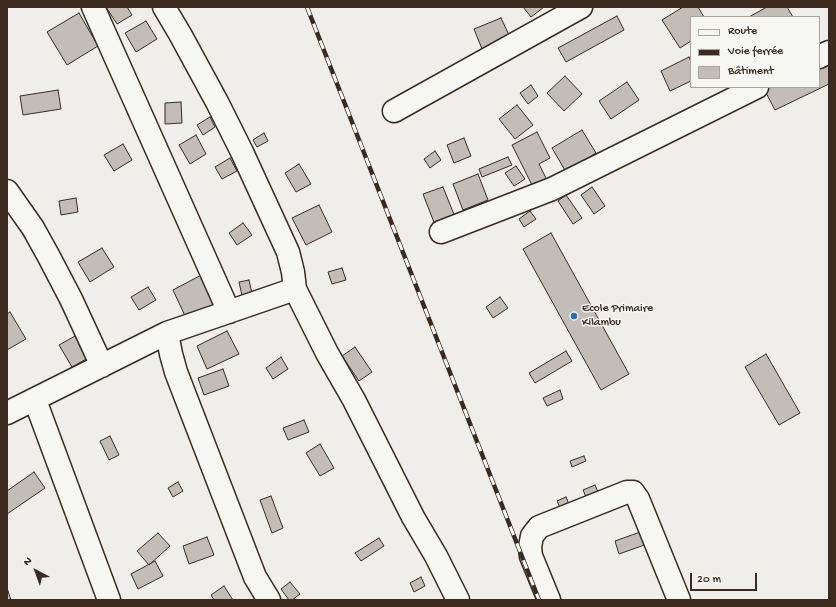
<!DOCTYPE html>
<html>
<head>
<meta charset="utf-8">
<style>
  body { margin:0 }
  #map { position:relative; width:836px; height:607px; overflow:hidden; background:#efeeea; font-family:"Gochi Hand",sans-serif }
  canvas { display:block }
  .frame { position:absolute; inset:0; border:8px solid #3b2a1e; pointer-events:none }
  .legend { position:absolute; left:690px; top:16px; width:130px; height:72px; box-sizing:border-box; background:#f6f6f2; border:1px solid #aba49d; margin:0; padding:5px 7px; list-style:none; font-size:12px; color:#3b2a1e }
  .legend li { display:flex; align-items:center; gap:8px; height:20px }
  .legend b { width:20px; border:1px solid #aba49d }
  .north { position:absolute; left:16px; top:551px; width:40px; height:40px; -webkit-text-stroke:3px #f6f6f2; paint-order:stroke; rotate:319deg; font-size:11px; font-weight:700; line-height:16px; text-align:center; color:#3b2a1e }
  .north::after { content:''; display:block; margin:auto; width:14px; height:18px; background:#3b2a1e; clip-path:polygon(50% 0,100% 100%,50% 72%,0 100%) }
  .scale { position:absolute; left:690px; top:573px; width:67px; height:18px; box-sizing:border-box; border:2px solid #3b2a1e; border-top:0; padding-left:5px; font-size:12px; line-height:14px; white-space:nowrap; color:#3b2a1e; -webkit-text-stroke:3px #f6f6f2; paint-order:stroke }
</style>
</head>
<body>
<div id="map">
<canvas width="836" height="607"></canvas>
<div class="frame"></div>
<ul class="legend">
<li><b style="height:5px;background:#f6f6f2"></b>Route</li>
<li><b style="height:5px;background:#3b2a1e"></b>Voie ferrée</li>
<li><b style="height:11px;background:#c2bdb7"></b>Bâtiment</li>
</ul>
<div class="north">N</div>
<div class="scale">20 m</div>
</div>
<script>
const ctx = document.querySelector('canvas').getContext('2d');
ctx.lineJoin = 'round';
function fill(path, color) {
  ctx.fillStyle = color;
  ctx.fill(path, 'evenodd');
}
function toPath(rows) {
  const path = new Path2D();
  for (const r of rows) {
    path.moveTo(r[0], r[1]);
    for (let i = 2; i < r.length; i += 2) path.lineTo(r[i], r[i + 1]);
  }
  return path;
}
function trace(path, color, width, dash) {
  ctx.strokeStyle = color;
  ctx.lineWidth = width;
  ctx.lineCap = dash ? 'butt' : 'round';
  ctx.setLineDash(dash || []);
  ctx.stroke(path);
}
function label(font, color, halo, rows, align = 'center') {
  ctx.font = font + ' "Gochi Hand",sans-serif';
  ctx.lineWidth = 3;
  ctx.setLineDash([]);
  ctx.textBaseline = 'middle';
  ctx.strokeStyle = halo;
  ctx.fillStyle = color;
  for (const [text, x, y, turn = 0] of rows) {
    ctx.save();
    ctx.translate(x, y);
    ctx.rotate((+turn || 0) * Math.PI / 180);
    ctx.textAlign = isNaN(turn) ? turn : align;
    if (halo) ctx.strokeText(text, 0, 0);
    ctx.fillText(text, 0, 0);
    ctx.restore();
  }
}
const building = toPath([
  [106,7,127,7,132,15,117,24,106,7],
  [523,7,544,7,531,17,523,7],
  [683,7,698,7,704,17,691,17,691,41,680,48,662,20,683,7],
  [767,7,787,7,793,17,749,17,767,7],
  [79,13,98,46,67,65,47,32,79,13],
  [617,16,624,30,566,62,558,48,617,16],
  [501,18,510,37,482,49,474,29,501,18],
  [146,21,157,39,136,52,125,33,146,21],
  [689,57,691,62,691,81,670,91,661,71,689,57],
  [829,57,829,84,775,110,764,89,768,87,819,87,819,62,829,57],
  [565,76,582,94,564,111,547,93,565,76],
  [627,82,639,100,611,119,599,101,627,82],
  [531,85,538,96,528,104,520,93,531,85],
  [58,90,61,109,23,115,20,96,58,90],
  [181,102,182,123,165,124,165,103,181,102],
  [517,105,533,125,515,139,499,119,517,105],
  [210,117,215,127,203,135,197,125,210,117],
  [582,130,596,153,566,172,552,148,582,130],
  [537,132,550,158,539,164,548,182,534,189,512,145,537,132],
  [264,133,268,141,257,147,253,140,264,133],
  [196,135,206,154,190,164,179,145,196,135],
  [464,138,471,156,454,163,447,145,464,138],
  [123,144,132,160,114,171,104,155,123,144],
  [435,151,441,160,430,168,424,159,435,151],
  [508,157,512,165,482,177,479,169,508,157],
  [230,158,237,171,222,179,215,167,230,158],
  [299,164,311,184,296,192,285,173,299,164],
  [516,166,525,179,514,186,505,173,516,166],
  [478,174,488,200,463,210,453,184,478,174],
  [443,187,455,217,435,225,423,194,443,187],
  [592,187,605,206,594,214,581,195,592,187],
  [566,195,582,218,573,224,558,201,566,195],
  [76,198,78,212,61,215,59,201,76,198],
  [319,205,332,232,306,245,292,218,319,205],
  [530,211,536,219,524,227,519,219,530,211],
  [243,223,252,235,237,245,229,233,243,223],
  [551,233,629,374,601,390,523,249,551,233],
  [102,248,114,267,90,282,78,262,102,248],
  [342,268,346,280,332,284,328,272,342,268],
  [205,273,219,302,186,318,173,290,205,273],
  [249,280,253,298,243,300,239,282,249,280],
  [148,287,156,300,139,310,131,297,148,287],
  [500,297,508,308,493,318,486,307,500,297],
  [10,312,26,339,7,350,7,314,10,312],
  [227,331,239,354,207,369,197,346,227,331],
  [75,336,88,358,72,367,59,345,75,336],
  [355,347,372,372,359,381,342,356,355,347],
  [566,351,572,361,535,383,529,373,566,351],
  [766,354,800,413,779,425,745,367,766,354],
  [281,357,288,369,273,379,266,368,281,357],
  [223,369,229,386,204,395,198,378,223,369],
  [560,390,563,399,547,406,543,398,560,390],
  [304,420,309,432,288,440,283,428,304,420],
  [110,436,119,455,109,460,100,441,110,436],
  [320,444,334,468,320,476,306,453,320,444],
  [584,456,586,461,572,467,570,461,584,456],
  [34,472,45,488,7,514,7,491,34,472],
  [178,482,183,491,173,497,168,488,178,482],
  [595,485,599,494,587,499,583,490,595,485],
  [271,496,283,528,272,533,260,500,271,496],
  [566,497,571,509,562,512,557,501,566,497],
  [646,530,650,543,619,554,615,541,646,530],
  [158,533,170,546,149,565,137,551,158,533],
  [207,537,214,555,189,564,183,546,207,537],
  [379,538,384,546,361,561,355,553,379,538],
  [155,561,163,576,138,589,131,574,155,561],
  [421,577,425,586,414,592,410,583,421,577],
  [290,582,300,594,292,600,289,600,281,589,290,582],
  [224,586,233,600,214,600,211,595,224,586],
  [7,588,11,600,7,600,7,588]
]);
const street = toPath([
  [93,7,229,312],
  [164,7,180,34,217,102,242,152,288,252,293,272,295,289,327,353,354,400,413,517,436,556,458,600],
  [819,57,829,52],
  [394,111,581,7],
  [7,191,33,228,48,255,71,299,102,366],
  [441,232,552,189,757,87],
  [167,333,171,354,176,372,255,577,269,600],
  [35,400,109,600],
  [7,413,167,333,295,289],
  [549,600,531,556,530,547,532,536,539,527,627,492,633,492,638,499,679,600]
]);
const rail = toPath([
  [307,7,539,600]
]);
const markers = [
  [574,316,4,"#1f6fb2"]
];
const poiNames = [
  ["Ecole Primaire",582,309],
  ["Kilambu",582,323]
];
fill(building, '#c2bdb7');
trace(building, '#3b2a1e', 1);
trace(street, '#3b2a1e', 25);
trace(street, '#f6f6f2', 22);
trace(rail, '#3b2a1e', 4.5);
trace(rail, '#f6f6f2', 3, [9]);
for (const [x, y, r, color] of markers) {
  const dot = new Path2D();
  dot.arc(x, y, r, 0, 2 * Math.PI);
  ctx.fillStyle = color;
  ctx.fill(dot);
  trace(dot, '#f6f6f2', 1.5);
}
label('12px', '#3b2a1e', '#f6f6f2', poiNames, 'left');
</script>
</body>
</html>
